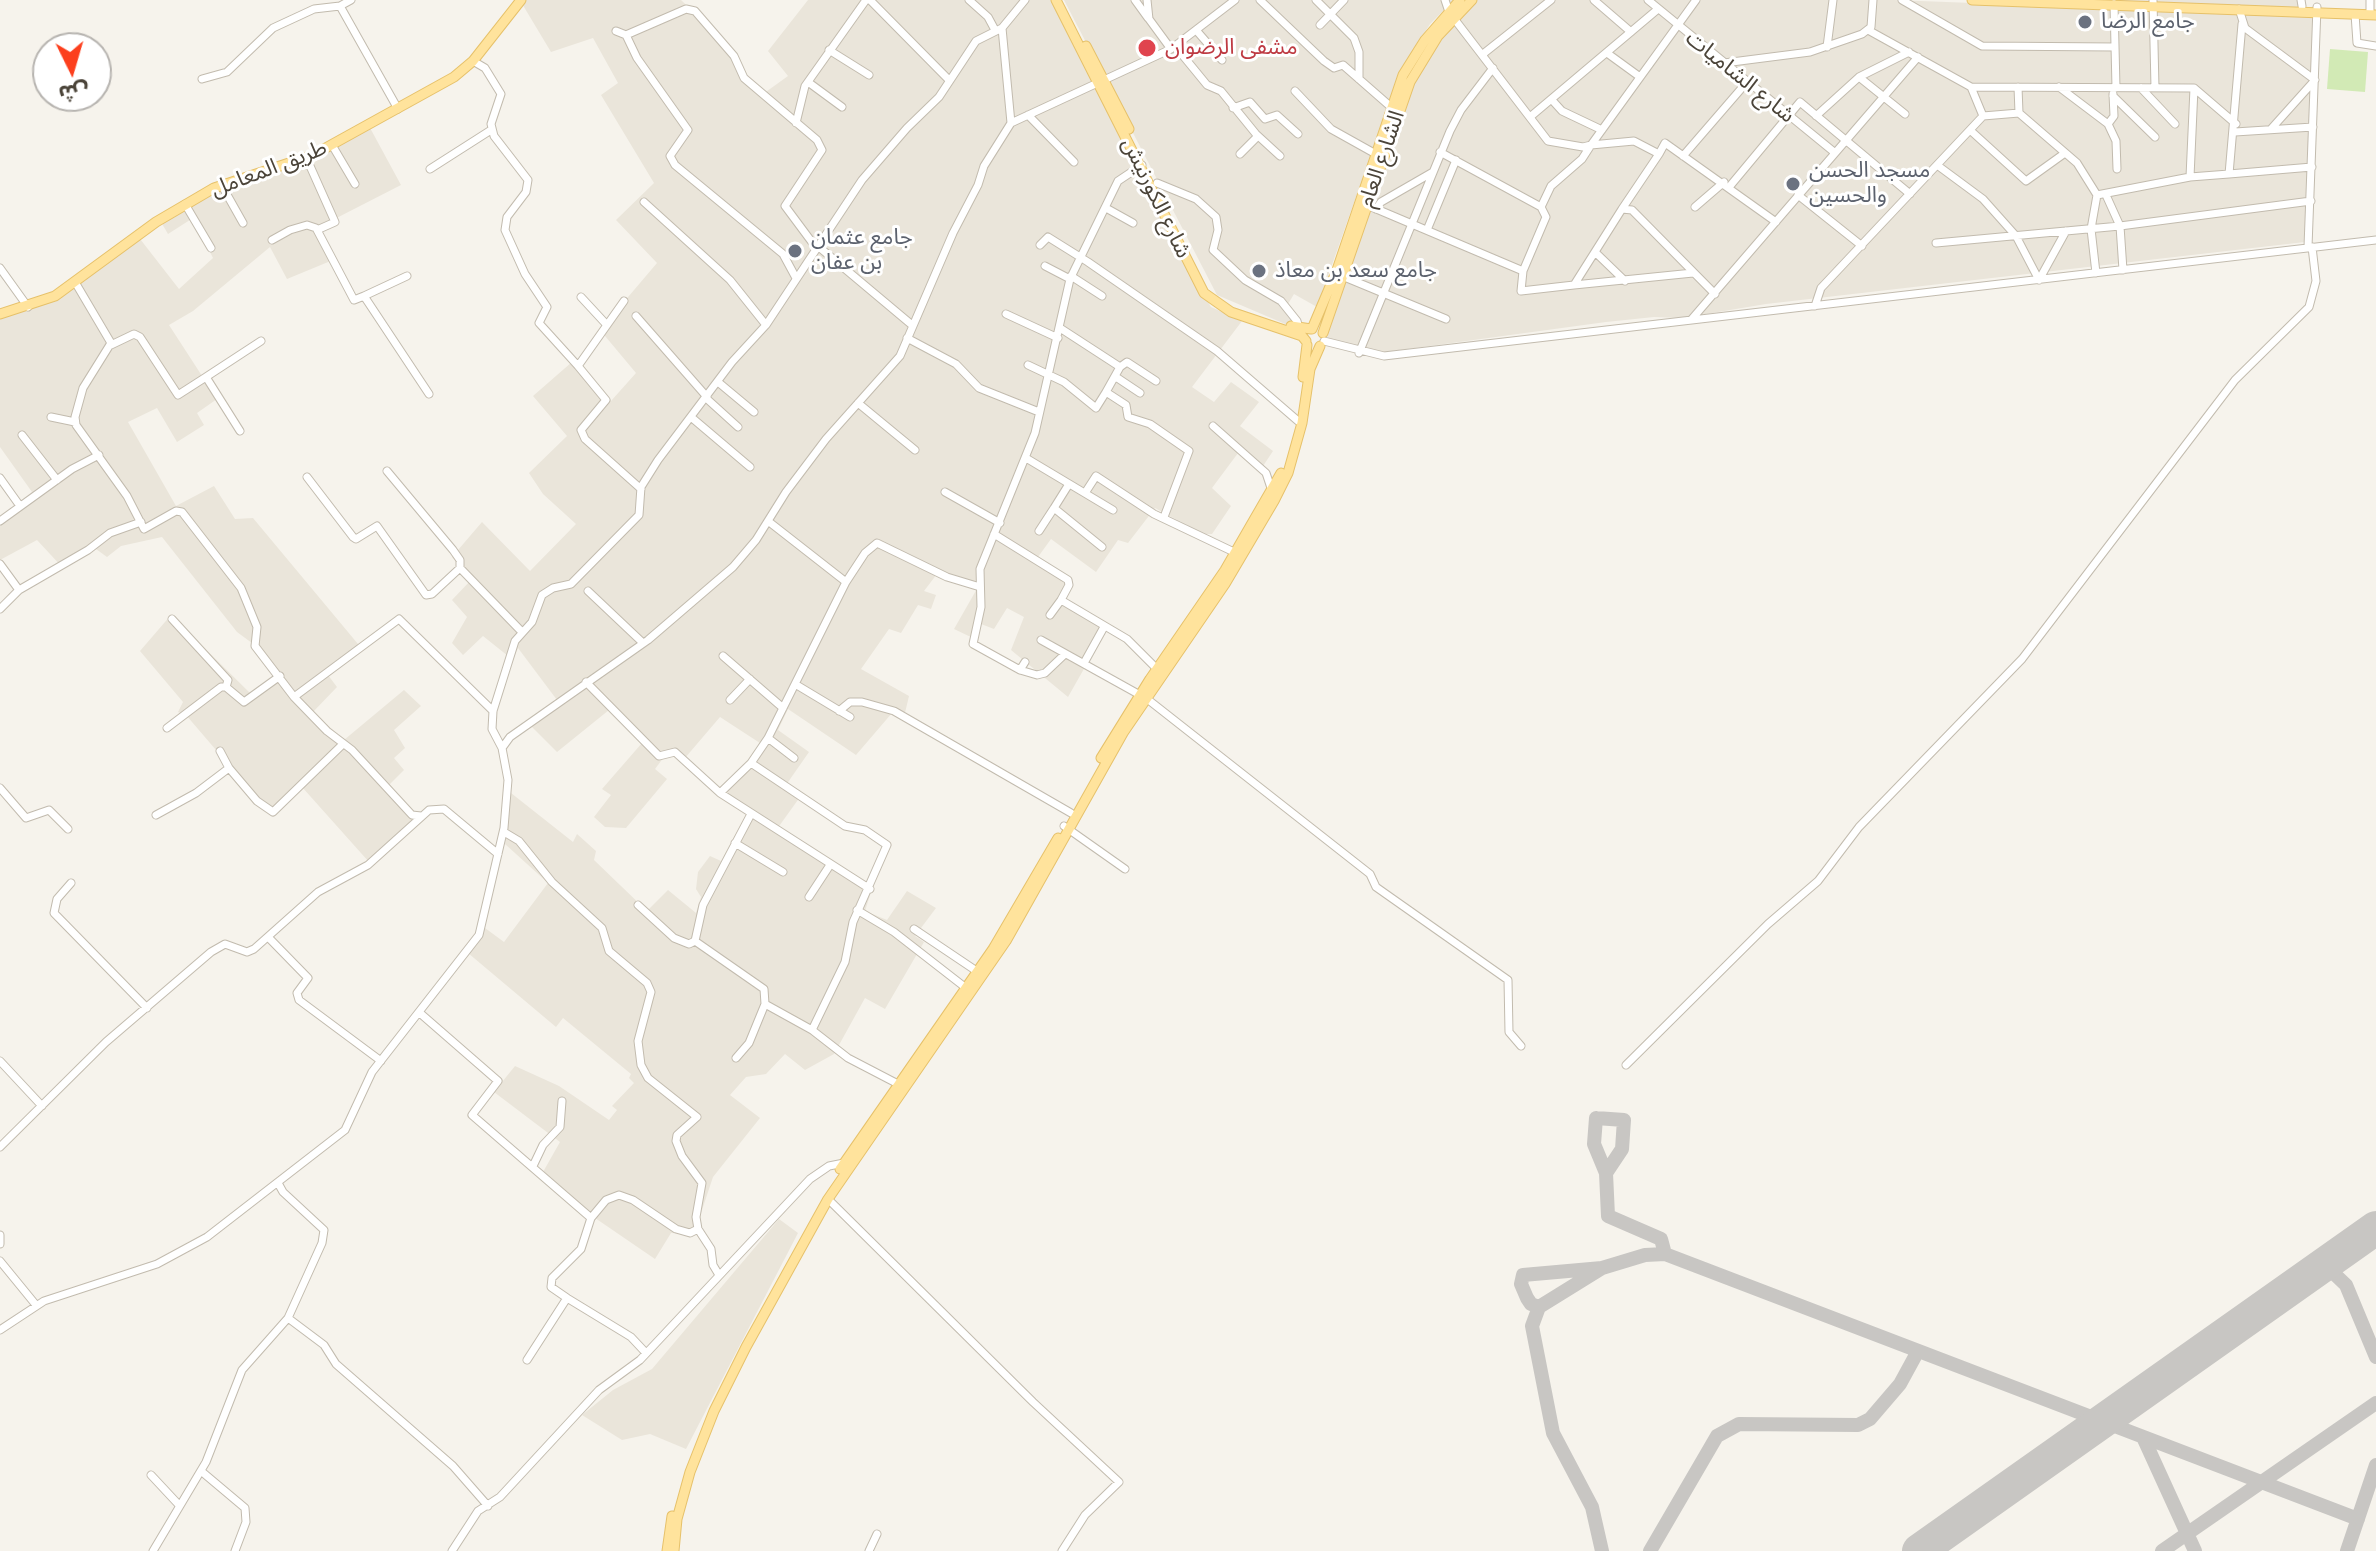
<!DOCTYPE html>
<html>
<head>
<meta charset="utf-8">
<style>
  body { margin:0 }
  #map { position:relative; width:2376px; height:1551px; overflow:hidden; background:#f6f3ec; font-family:"Noto Sans","Noto Sans Arabic",sans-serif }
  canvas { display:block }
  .north { position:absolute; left:32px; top:32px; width:80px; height:80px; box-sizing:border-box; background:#fff; border:2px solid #b7b4b0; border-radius:50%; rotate:175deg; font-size:22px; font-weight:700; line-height:32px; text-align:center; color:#4b4439 }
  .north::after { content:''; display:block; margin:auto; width:28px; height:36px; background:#fc3f1d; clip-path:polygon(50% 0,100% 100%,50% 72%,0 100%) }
</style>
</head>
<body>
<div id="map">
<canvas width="2376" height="1551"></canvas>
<div class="north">ش</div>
</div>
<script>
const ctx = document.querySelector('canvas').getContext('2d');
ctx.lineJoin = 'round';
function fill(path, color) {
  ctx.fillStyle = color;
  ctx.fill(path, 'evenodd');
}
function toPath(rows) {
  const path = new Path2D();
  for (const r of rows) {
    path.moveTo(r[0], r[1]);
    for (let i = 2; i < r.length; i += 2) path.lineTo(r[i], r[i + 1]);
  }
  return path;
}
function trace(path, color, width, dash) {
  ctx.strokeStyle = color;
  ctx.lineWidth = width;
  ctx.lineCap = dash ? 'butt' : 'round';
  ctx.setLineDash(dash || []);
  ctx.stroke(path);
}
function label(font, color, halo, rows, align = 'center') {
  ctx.font = font + ' "Noto Sans","Noto Sans Arabic",sans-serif';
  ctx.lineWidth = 6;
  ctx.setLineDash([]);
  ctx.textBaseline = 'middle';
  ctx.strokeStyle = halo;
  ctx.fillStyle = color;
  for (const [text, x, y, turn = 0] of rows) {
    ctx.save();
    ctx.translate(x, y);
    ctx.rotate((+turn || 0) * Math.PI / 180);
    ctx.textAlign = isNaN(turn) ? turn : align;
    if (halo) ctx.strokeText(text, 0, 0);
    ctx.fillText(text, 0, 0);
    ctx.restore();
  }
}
const residential = toPath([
  [523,0,681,0,732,49,742,71,763,94,788,76,768,51,808,0,1052,0,1189,270,1211,307,1242,321,1192,387,1214,402,1231,382,1259,402,1240,426,1273,451,1261,469,1241,449,1212,488,1231,506,1212,534,1203,534,1155,508,1128,543,1118,540,1096,572,1051,539,1038,557,1065,584,1067,601,1106,630,1068,697,1011,650,1024,617,1007,608,994,629,981,624,975,639,954,629,978,587,937,574,924,591,936,595,931,609,918,605,901,633,889,629,861,669,909,696,904,717,892,713,856,755,788,709,778,730,809,752,786,785,800,797,777,829,872,889,865,911,887,920,907,891,936,908,915,936,924,942,885,1009,865,998,834,1054,805,1070,785,1054,766,1074,746,1077,730,1095,760,1118,713,1177,694,1234,671,1233,655,1259,579,1207,543,1172,560,1142,494,1092,515,1066,559,1086,609,1120,617,1110,612,1106,634,1083,629,1078,631,1074,563,1018,556,1027,468,953,485,928,504,942,548,883,505,844,511,793,573,842,577,834,596,851,594,860,647,911,668,890,696,913,701,897,696,889,698,872,710,856,721,861,747,813,724,793,763,745,720,717,685,758,670,749,655,769,667,779,626,828,605,827,594,817,611,795,602,789,642,743,609,710,557,752,529,724,557,700,518,648,513,660,483,636,463,655,452,643,467,617,452,600,471,580,452,557,482,522,530,571,576,524,543,494,529,473,567,436,533,396,572,362,611,401,636,373,600,330,657,263,616,220,654,183,601,95,618,83,593,38,551,52,521,2],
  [1064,0,1454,0,1430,24,1401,70,1317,307,1294,294,1288,304,1294,318,1290,326,1217,295],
  [1475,0,1894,0,2313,16,2305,242,1766,304,1682,318,1654,317,1606,322,1378,353,1328,338,1322,325,1400,111,1438,40],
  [2058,0,2299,0,2299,8],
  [369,126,401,185,317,228,333,260,287,279,270,247,193,311,169,325,217,399,197,413,204,425,177,442,157,408,128,422,176,506,214,486,235,519,253,518,363,650,328,675,337,687,313,712,344,740,404,690,421,706,394,730,405,748,394,758,404,770,386,788,414,822,369,862,302,787,270,813,186,715,178,712,183,702,140,651,171,615,251,694,274,676,256,646,237,632,162,537,121,546,107,557,96,549,63,568,37,540,0,560,0,518,32,492,0,447,0,311,54,293,137,235,179,289,213,258,193,218,168,234,161,222,217,188,286,167],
  [779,1219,798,1233,686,1449,650,1434,622,1440,582,1415,613,1390,652,1369]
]);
const green = toPath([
  [2330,49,2368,52,2365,92,2327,89]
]);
const taxiway = toPath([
  [1596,1118,1624,1120,1622,1149,1606,1173,1594,1144,1596,1118],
  [1606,1173,1608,1216,1661,1239,1665,1254],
  [2324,1264,2346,1285,2376,1357],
  [1539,1307,1531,1304,1527,1298,1521,1284,1523,1275,1602,1268],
  [2143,1437,2195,1551],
  [1602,1551,1592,1507,1553,1433,1532,1326,1539,1307,1602,1268,1645,1255,1665,1254,2358,1519],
  [1650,1551,1717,1436,1739,1424,1858,1425,1870,1419,1900,1384,1918,1351],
  [2162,1551,2376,1403],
  [2347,1551,2376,1465]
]);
const runway = toPath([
  [1919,1551,2376,1228]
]);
const minor = toPath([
  [870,0,949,80],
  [969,0,988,17,995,30],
  [1135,0,1148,18],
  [1147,0,1149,19,1171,49],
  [1260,0,1324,61,1334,68,1343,65,1391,107],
  [1316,0,1354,38,1359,52,1359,79],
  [1445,0,1449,12,1548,141,1583,147,1591,145,1696,0],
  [1594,0,1631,32],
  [1648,0,1834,152],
  [1902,0,1982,46,2115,47],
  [2153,0,2155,88],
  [2301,0,2302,6],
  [2370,0,2370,14],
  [2114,4,2116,88],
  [340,6,398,109],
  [2239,9,2245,28,2315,80,2271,129],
  [2355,14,2357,43,2376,46],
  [1320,25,1344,0],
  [1196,30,1222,60],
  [1868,30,1971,87,1983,116],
  [616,31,626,35,637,58,688,130,670,156,675,165,783,254,796,278],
  [626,35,686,9,695,11,734,56,744,78,817,140,822,150,785,206,817,249],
  [1175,46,1207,85,1221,91,1256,134,1280,156],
  [1827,47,1833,0],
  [829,50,869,75],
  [1607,53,1640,77],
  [1483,54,1551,0],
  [473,61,485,68,501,94,491,124,494,136,528,180,526,192,507,217,505,230,525,274,547,307,539,323,578,366],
  [1724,63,1810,52,1862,34,1871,27,1873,0],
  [1859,77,1905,114],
  [202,79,227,72,273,28,314,9,340,6,351,0],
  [808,82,842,107],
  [1971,87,2194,88,2236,124],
  [2059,87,2108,124,2116,141,2117,169],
  [2141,88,2175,124],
  [1295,91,1331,129,1374,153],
  [2113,96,2155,137],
  [1552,100,1562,111,1602,130],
  [1233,108,1250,102,1265,119,1277,115,1298,134],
  [2019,113,2077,163,2097,195,2091,229,2096,273],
  [1028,115,1074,162],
  [1816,116,1859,77,1909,52],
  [1530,117,1658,9],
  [796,123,805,86,866,0],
  [1011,123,1171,49,1235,0],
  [2108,124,2114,116,2113,94],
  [1970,130,2026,181,2065,153],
  [2235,132,2313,127],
  [332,145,355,184],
  [1440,152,1541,207],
  [1240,154,1258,136],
  [1683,156,1747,82],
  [306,157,335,222,317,230],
  [1937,165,1983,199,2016,236,2039,280],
  [430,169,491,130],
  [2229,174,2312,167],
  [2190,177,2194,88],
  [1157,183,1196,199,1216,217,1218,230,1213,250,1245,280,1281,301,1297,321,1299,328],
  [221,184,243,223],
  [1730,186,1800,102,1910,194],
  [1798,195,1862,246],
  [2097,195,2190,177,2229,174,2242,24],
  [2106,195,2120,226,2123,270],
  [644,202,730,280,766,325],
  [185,204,211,248],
  [1367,205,1523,271],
  [1695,207,1724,182],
  [1106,208,1133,223],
  [1376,209,1381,202,1433,172],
  [1622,209,1659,154],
  [1427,230,1456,160],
  [272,240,290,230,307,225,316,228,354,300,364,296,429,394],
  [1936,243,2120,226,2311,201],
  [1040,245,1048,237,1088,262,1217,351,1298,421],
  [819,247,912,325],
  [2308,247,2317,7],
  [1595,252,1625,281],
  [1045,266,1070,279],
  [0,268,28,307],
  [1071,276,1102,296],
  [1342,276,1446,319],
  [2039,280,2066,231],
  [75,282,111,343,83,388,75,417,76,425,127,496,144,529,176,511,182,512,241,588,257,627,255,646,294,697,327,731,352,750,412,815,421,816],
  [1574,285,1693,273],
  [1715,294,1632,210,1622,209,1574,285,1521,291,1523,271,1546,217,1541,207,1551,186,1582,159,1591,145,1634,141,1659,154,1665,143,1776,222],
  [364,296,407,276],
  [581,297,606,324],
  [624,301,578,366,606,400,581,430,585,439,641,489],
  [1815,306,1821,288,1983,116,2019,113,2018,87],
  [1006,314,1058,338],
  [636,316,707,397],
  [1691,320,1918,57],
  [1060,328,1120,367,1106,392,1126,405,1128,417,1150,424,1189,451,1164,517],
  [907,338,956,364,979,388,1039,412],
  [1324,341,1384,356,2376,240],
  [111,345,134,334,140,337,178,395,206,377,240,431],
  [1359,353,1450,131,1461,110,1493,68],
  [1028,365,1064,382,1096,408,1106,392],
  [1120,367,1127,362,1156,381],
  [206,377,261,341],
  [1116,377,1140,393],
  [718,382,754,412],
  [706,398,738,427],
  [858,403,915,450],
  [51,417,75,422],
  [691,417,750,467],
  [1213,426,1266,473,1272,491],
  [22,435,57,480],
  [1026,458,1113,510],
  [387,471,453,550,460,560,460,568],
  [307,477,353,537,356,539,377,526,426,595,432,594,460,568,522,632],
  [0,478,20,506],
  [1069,484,1054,508,1102,547],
  [945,492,1000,523],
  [1085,493,1096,476,1154,514,1236,553],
  [0,521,72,469,99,455],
  [768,521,846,582],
  [1039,531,1054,508],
  [994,534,1068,580,1069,585,1061,600,1050,615],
  [0,564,19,590],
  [588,591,643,643],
  [1061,600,1127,639,1157,669],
  [0,609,19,590,88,550,110,533,141,522],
  [172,619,228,680,226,687],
  [1041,640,1140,695],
  [723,656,783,708],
  [1025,662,1020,670,973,644,981,607,980,569,1035,433,1070,279,1118,181,1142,165],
  [1084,663,1104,627],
  [1020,670,1037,675,1045,673,1065,654],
  [586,682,659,756,675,752,720,793,751,763,768,738,846,582,865,553,877,543,947,577,980,587],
  [795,684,850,717],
  [294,697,399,619,493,711],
  [1146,698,1370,874,1376,887,1508,980,1509,1032,1521,1046],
  [730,700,750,679],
  [839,711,850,702,862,702,894,711,1071,813],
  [167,728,221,687,226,687,244,702,280,676],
  [768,738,794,758],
  [502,748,492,729,493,711,515,641,532,622,542,595,553,588,571,584,639,515,641,487,658,460,732,362,766,325,862,180,907,128,939,97,976,41,1002,28],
  [220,751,229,768],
  [751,763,845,826,865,830,887,845,853,922,845,962,812,1030],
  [0,788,26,818,49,810,68,829],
  [720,793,870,889],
  [156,815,196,793,229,768,257,801,273,812,343,744],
  [1064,826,1125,869],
  [504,832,519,841,552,882,602,928,609,951,647,983,651,992,638,1041,641,1065,648,1078,697,1117,677,1135,676,1141,682,1156,702,1183,696,1217,698,1229],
  [735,843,783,872],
  [71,883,57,899,54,913,147,1008],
  [809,897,830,865],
  [638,905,674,938,689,944,695,941,764,989,765,1004,749,1043,736,1058],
  [857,910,894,932,966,988],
  [914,929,978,972],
  [268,937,308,978,297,993,299,1000,381,1061],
  [695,941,703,905,751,814],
  [765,1004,812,1030,848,1058,898,1084],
  [421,1014,498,1081,472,1115,591,1218,581,1249,552,1278,551,1287,567,1298,527,1360],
  [0,1061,42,1106],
  [1626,1065,1768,924,1818,881,1859,827,2022,659,2235,380,2309,307,2316,281,2312,247],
  [0,1147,106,1042,211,952,225,944,247,952,254,949,318,892,368,865,429,810,444,809,498,854],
  [533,1166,543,1145,560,1127,562,1101],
  [828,1199,1033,1402,1119,1482,1085,1515,1062,1551],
  [591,1218,606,1200,619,1195,633,1200,676,1229,690,1233,698,1229,711,1249,713,1265,719,1275],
  [0,1235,0,1244],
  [0,1261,36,1305],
  [567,1298,631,1337,646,1353],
  [288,1318,324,1345,336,1364,453,1466,488,1506],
  [0,1330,44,1301,157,1264,207,1237,345,1130,372,1072,479,935,504,828,508,780,502,748,510,737,648,640,733,567,756,540,786,492,826,439,900,356,953,233,978,185,984,166,1011,123,1002,28,1025,0],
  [201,1471,245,1508,246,1522,235,1551],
  [151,1475,179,1505],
  [153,1551,206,1462,242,1370,288,1318,322,1243,324,1230,283,1192,278,1183],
  [452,1551,478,1511,500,1497,599,1390,640,1360,810,1179,829,1166,844,1163],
  [869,1551,877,1534]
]);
const major = toPath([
  [1056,0,1204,293,1231,312,1302,336,1306,341],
  [1972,0,2376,15],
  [1086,46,1129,129],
  [0,314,55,296,156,222,214,188,313,155,454,77,473,61,521,0],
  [1291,326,1311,329],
  [1312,329,1337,270,1403,75,1425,40,1460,0],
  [1323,333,1410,82,1438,36,1472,0],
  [1303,377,1307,345],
  [1101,758,1150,679,1225,570,1281,473],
  [840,1169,993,949,1058,838],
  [667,1551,672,1516],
  [674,1551,677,1519,690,1472,714,1411,746,1347,828,1199,1006,941,1123,733,1225,584,1274,501,1288,473,1302,423,1310,369,1320,346]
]);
const markers = [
  [2085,22,8,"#6b7280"],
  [1147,48,10,"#e0444e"],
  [1793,184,8,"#6b7280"],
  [795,251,8,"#6b7280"],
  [1259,271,8,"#6b7280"]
];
const worshipNames = [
  ["جامع الرضا",2101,22],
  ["مسجد الحسن",1809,171],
  ["والحسين",1809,196],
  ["جامع عثمان",811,238],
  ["بن عفان",811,263],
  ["جامع سعد بن معاذ",1275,271]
];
const healthNames = [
  ["مشفى الرضوان",1165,48]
];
const streetNames = [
  ["شارع الشاميات",1740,77,39],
  ["الشارع العام",1382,159,-71],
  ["طريق المعامل",269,169,-21],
  ["شارع الكورنيش",1156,198,64]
];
fill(residential, '#eae5da');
fill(green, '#d2eab5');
trace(taxiway, '#c8c6c3', 14);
trace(runway, '#c8c6c3', 34);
trace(minor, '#c2bbae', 9);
trace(major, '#e6c16a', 11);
trace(minor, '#fff', 7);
trace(major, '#ffe39c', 9);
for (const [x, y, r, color] of markers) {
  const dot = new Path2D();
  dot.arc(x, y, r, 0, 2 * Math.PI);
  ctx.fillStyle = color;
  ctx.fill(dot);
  trace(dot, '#fff', 3);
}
label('22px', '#5b616d', '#fff', worshipNames, 'left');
label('22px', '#be3a42', '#fff', healthNames, 'left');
label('22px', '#4b4439', '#fff', streetNames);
</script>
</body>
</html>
